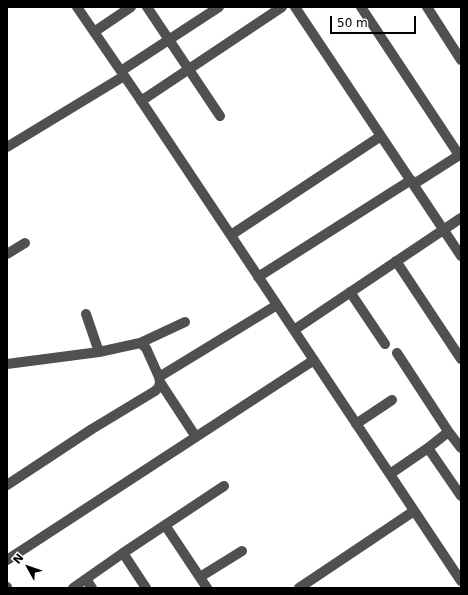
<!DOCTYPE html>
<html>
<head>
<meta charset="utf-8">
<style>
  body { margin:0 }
  #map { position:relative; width:468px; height:595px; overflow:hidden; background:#fff; font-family:"DejaVu Sans",sans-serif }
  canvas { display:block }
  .frame { position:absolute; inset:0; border:8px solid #000; pointer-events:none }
  .north { position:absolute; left:8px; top:547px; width:40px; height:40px; -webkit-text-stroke:3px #fff; paint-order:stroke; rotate:310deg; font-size:11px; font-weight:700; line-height:16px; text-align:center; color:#000 }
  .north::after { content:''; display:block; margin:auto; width:14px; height:18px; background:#000; clip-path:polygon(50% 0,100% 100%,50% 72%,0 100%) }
  .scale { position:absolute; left:330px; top:16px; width:86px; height:18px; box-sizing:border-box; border:2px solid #000; border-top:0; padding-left:5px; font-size:12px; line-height:14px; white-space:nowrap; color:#000; -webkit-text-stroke:3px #fff; paint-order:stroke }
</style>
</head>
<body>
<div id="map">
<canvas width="468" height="595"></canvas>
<div class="frame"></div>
<div class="north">N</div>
<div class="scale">50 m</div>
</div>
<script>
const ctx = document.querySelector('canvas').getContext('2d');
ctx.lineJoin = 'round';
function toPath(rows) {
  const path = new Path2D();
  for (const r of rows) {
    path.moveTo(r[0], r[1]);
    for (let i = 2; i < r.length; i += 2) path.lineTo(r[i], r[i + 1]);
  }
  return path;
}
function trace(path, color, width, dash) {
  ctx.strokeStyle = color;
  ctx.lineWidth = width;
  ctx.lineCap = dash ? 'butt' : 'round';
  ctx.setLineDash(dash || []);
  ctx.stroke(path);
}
const minor = toPath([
  [77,7,138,96,461,581],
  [147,7,220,116],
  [295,7,461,256],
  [361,7,459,155],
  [427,7,461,60],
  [94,32,131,7],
  [121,71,219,7],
  [141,101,282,7],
  [7,147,124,76],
  [414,184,461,154],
  [231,235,381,136],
  [7,254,25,243],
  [396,261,461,359],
  [258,277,411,180],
  [350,292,385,344],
  [86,314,99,352],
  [294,330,461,218],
  [140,343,185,322],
  [7,364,99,352,140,343,146,348,159,377,277,305],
  [160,382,196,437],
  [356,424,392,400],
  [448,431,461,448],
  [428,448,461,496],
  [390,474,428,448,447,433,448,431,397,353],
  [7,485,92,429,155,391,159,387,160,382,159,377],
  [165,525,207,588],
  [7,560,314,360],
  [200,577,242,551],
  [86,579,92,588],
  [7,587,7,588],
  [73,588,123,553],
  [146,588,123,553,224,486],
  [299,588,414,511]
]);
trace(minor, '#505050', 10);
</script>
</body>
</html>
